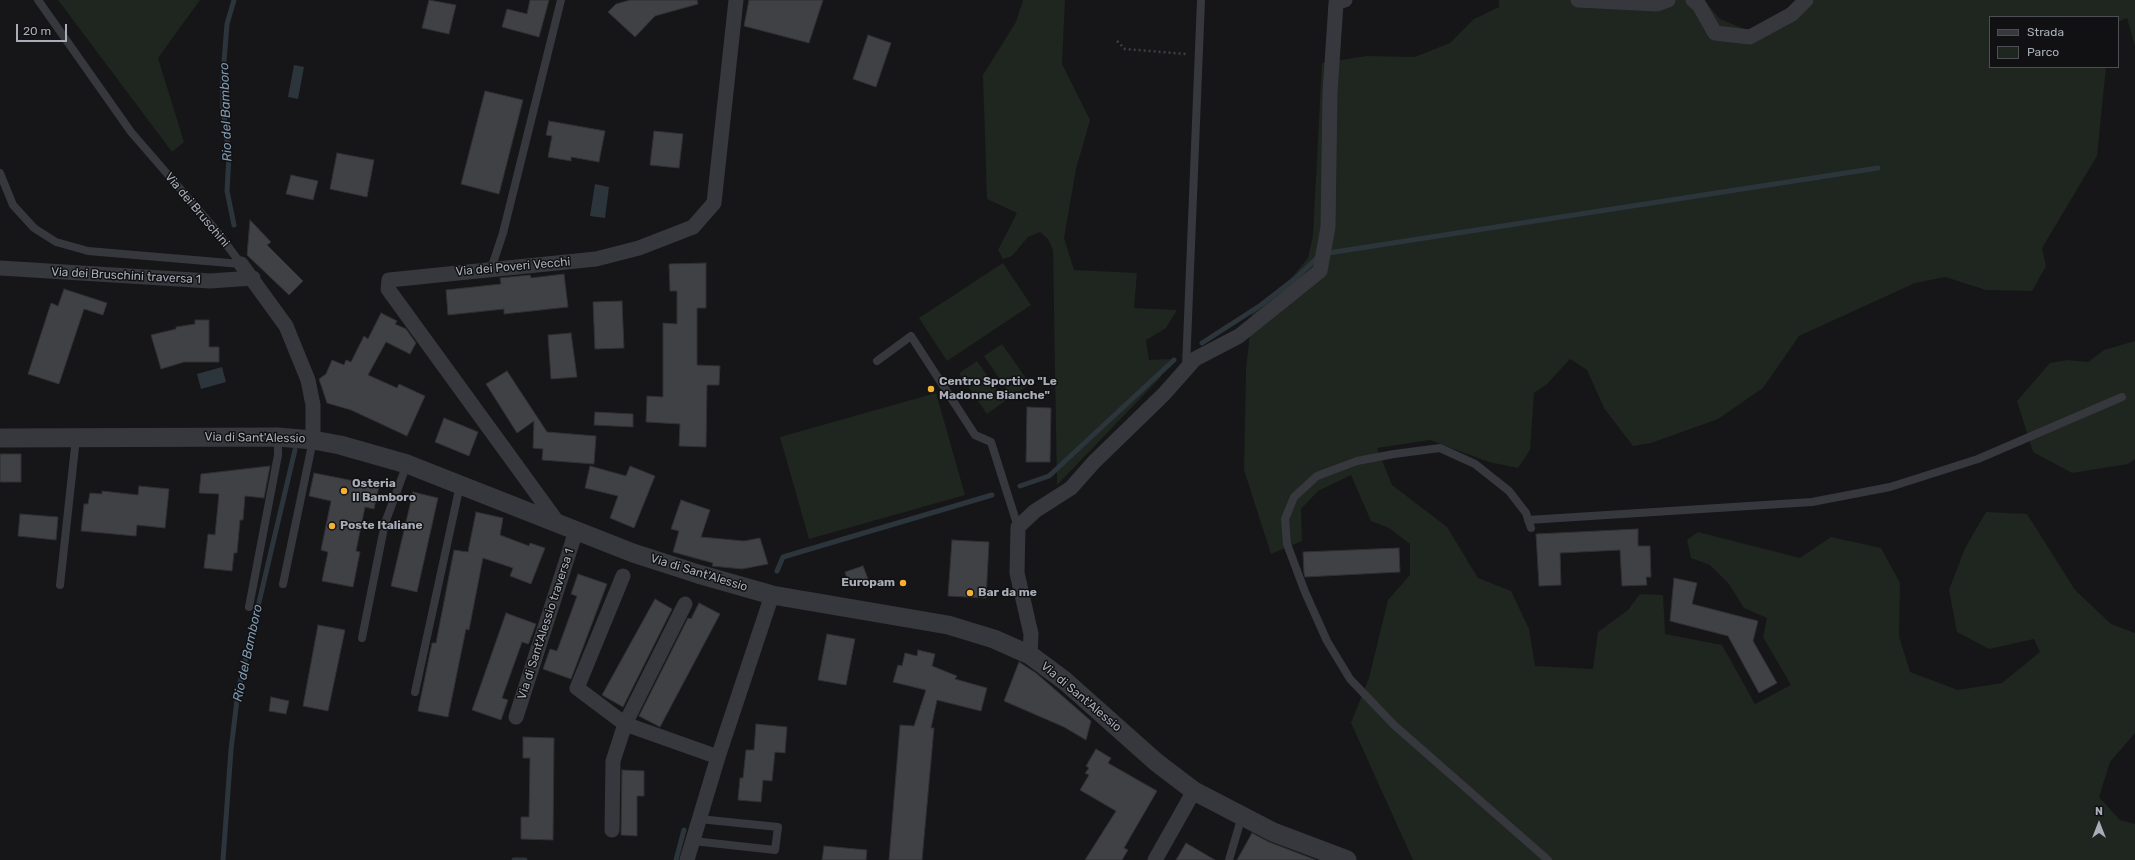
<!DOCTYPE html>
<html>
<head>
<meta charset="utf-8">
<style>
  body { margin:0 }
  #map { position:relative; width:2135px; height:860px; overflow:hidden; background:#161618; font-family:Rubik,sans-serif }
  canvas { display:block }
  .legend { position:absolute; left:1989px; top:16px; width:130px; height:52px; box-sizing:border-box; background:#111113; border:1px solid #4d4f55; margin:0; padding:5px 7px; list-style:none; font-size:12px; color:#a8adb8 }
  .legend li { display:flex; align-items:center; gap:8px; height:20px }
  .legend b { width:20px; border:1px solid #4d4f55 }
  .north { position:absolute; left:2079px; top:804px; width:40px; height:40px; -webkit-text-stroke:3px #111113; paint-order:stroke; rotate:0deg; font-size:11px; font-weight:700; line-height:16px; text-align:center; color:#a8adb8 }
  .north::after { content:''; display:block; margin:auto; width:14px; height:18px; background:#a8adb8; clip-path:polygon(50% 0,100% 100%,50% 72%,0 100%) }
  .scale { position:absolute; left:16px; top:24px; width:51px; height:18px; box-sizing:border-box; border:2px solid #a8adb8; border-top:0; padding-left:5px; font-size:12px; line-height:14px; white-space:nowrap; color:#a8adb8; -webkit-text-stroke:3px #111113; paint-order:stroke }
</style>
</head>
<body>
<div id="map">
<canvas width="2135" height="860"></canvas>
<ul class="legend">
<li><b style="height:5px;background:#37383d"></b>Strada</li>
<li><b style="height:11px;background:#1e261f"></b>Parco</li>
</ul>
<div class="north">N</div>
<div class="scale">20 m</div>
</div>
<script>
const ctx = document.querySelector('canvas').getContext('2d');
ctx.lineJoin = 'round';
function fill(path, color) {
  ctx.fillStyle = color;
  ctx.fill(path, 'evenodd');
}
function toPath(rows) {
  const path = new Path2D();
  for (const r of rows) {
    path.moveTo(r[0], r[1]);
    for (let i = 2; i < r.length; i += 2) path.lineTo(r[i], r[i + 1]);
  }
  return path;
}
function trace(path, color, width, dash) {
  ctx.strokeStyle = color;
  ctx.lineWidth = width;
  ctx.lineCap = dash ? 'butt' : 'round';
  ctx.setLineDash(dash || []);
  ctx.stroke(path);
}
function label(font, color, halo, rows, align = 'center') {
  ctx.font = font + ' Rubik,sans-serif';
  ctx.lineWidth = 3;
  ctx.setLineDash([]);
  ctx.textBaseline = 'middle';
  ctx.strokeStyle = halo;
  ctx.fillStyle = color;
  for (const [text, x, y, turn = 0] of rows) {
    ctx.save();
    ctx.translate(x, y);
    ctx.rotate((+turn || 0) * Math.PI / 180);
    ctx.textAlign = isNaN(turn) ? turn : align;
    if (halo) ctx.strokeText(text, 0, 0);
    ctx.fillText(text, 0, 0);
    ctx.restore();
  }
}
const green = toPath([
  [58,0,200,0,158,58,184,142,172,152],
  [1023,0,1065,0,1062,64,1090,120,1076,169,1064,238,1074,270,1137,273,1134,308,1177,310,1166,328,1146,340,1149,360,1171,359,1160,378,1057,485,1053,250,1048,239,1040,232,1028,237,1012,256,1003,259,998,250,1017,213,987,199,983,75,1016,22],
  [1499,0,1704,0,1720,19,1747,30,1779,15,1799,0,2135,0,2135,46,2127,18,2118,22,2118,17,1990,17,1990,67,2106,67,2097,156,2042,248,2046,266,2032,291,1986,290,1945,277,1915,283,1799,336,1763,388,1718,419,1651,443,1633,446,1604,408,1587,370,1570,359,1547,384,1534,393,1530,450,1518,468,1489,462,1430,440,1377,448,1392,485,1447,527,1478,578,1511,591,1529,629,1535,666,1593,669,1598,632,1628,610,1640,594,1663,595,1665,634,1722,645,1755,704,1791,685,1763,637,1767,618,1744,608,1729,584,1710,565,1691,558,1687,540,1698,532,1800,558,1831,537,1881,548,1900,583,1899,636,1910,672,1958,690,2002,683,2040,652,2034,639,1989,649,1957,632,1949,590,1965,548,1986,512,2027,514,2075,590,2111,624,2135,633,2135,733,2110,762,2099,797,2120,820,2135,824,2135,860,1413,860,1351,723,1369,678,1388,600,1410,575,1410,544,1389,528,1371,521,1351,475,1318,491,1301,509,1302,541,1271,554,1244,470,1246,370,1252,312,1287,283,1308,258,1313,236,1322,63,1367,56,1415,57,1450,43,1474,19,1499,7],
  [1003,263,1031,305,947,361,919,318],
  [2135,341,2135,459,2128,464,2072,473,2033,452,2017,401,2050,363,2068,360,2088,362,2104,350],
  [1002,344,1030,384,1012,397,984,356],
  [977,361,1005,401,987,414,959,373],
  [936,393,965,495,809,539,780,437]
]);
const water = toPath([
  [294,65,304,67,298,99,288,97],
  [595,184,609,187,605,218,590,216],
  [222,367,226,382,201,389,197,374]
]);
const stream = toPath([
  [234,225,227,191,229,156,223,108,223,74,227,24,234,0],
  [1328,253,1878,168],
  [1202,343,1261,305,1297,277,1318,257],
  [1020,486,1049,476,1174,360],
  [777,571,783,557,992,495],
  [223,860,231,750,238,691,295,450],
  [514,860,525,860],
  [676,860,684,830]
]);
const building = toPath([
  [429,0,456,5,449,34,422,28,429,0],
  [530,0,549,0,539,37,502,27,507,9,527,14,530,0],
  [630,0,697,0,698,4,655,16,635,37,608,12,616,4,630,0],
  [749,0,823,0,809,43,744,26,749,0],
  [868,35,891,43,876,87,853,79,868,35],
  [485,91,523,100,499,194,461,184,485,91],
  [549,121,605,131,599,162,571,157,571,161,548,157,552,136,546,135,549,121],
  [654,131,683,134,679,168,650,165,654,131],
  [337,153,374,160,367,197,330,189,337,153],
  [291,175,318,181,313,200,286,194,291,175],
  [250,220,271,242,267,245,303,281,289,295,247,255,250,220],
  [706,263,706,308,697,308,697,365,720,366,719,385,707,385,706,447,679,446,680,424,646,422,647,396,663,397,663,323,677,324,677,291,670,291,669,264,706,263],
  [564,274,568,307,504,314,504,309,448,315,446,290,501,284,500,278,530,275,531,278,564,274],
  [64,289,107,303,103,315,84,309,59,384,28,374,51,303,58,306,64,289],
  [622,301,624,348,595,349,593,302,622,301],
  [381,313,397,321,395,324,406,329,416,343,410,354,386,342,368,375,397,388,399,384,425,396,407,436,351,410,327,403,319,379,326,374,332,360,344,365,346,360,351,362,364,336,368,339,381,313],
  [195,320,209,320,209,347,219,347,219,362,184,362,161,369,151,335,176,329,176,327,195,324,195,320],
  [571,333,577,377,551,379,548,335,571,333],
  [507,371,547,432,596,436,594,464,542,460,543,449,533,448,534,421,517,433,486,384,507,371],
  [1027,407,1051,408,1050,462,1026,462,1027,407],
  [595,412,633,414,633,427,594,425,595,412],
  [444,418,478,432,469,456,435,442,444,418],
  [0,454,21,454,21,482,0,482,0,454],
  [270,466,264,498,245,496,243,520,240,520,237,553,234,553,232,571,204,568,208,534,215,535,219,494,199,493,201,474,270,466],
  [590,466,626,476,630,466,655,476,634,528,610,518,618,496,585,488,590,466],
  [314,473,379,486,374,509,365,507,356,551,360,552,353,587,322,581,328,552,321,550,331,501,309,496,314,473],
  [139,486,169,489,165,528,137,525,136,536,81,531,84,504,88,504,90,493,102,494,102,491,138,495,139,486],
  [413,492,438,498,417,592,391,586,413,492],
  [681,500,710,510,701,537,744,541,760,538,768,564,742,569,712,566,713,563,673,552,679,531,671,529,681,500],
  [476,512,503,518,500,535,529,546,530,543,545,548,531,584,510,576,513,568,483,558,469,630,466,629,448,717,418,711,432,643,436,643,454,550,468,552,476,512],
  [20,514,58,517,56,540,18,536,20,514],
  [1638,529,1638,546,1650,546,1651,577,1646,577,1647,585,1622,586,1620,550,1560,553,1561,585,1539,586,1536,534,1638,529],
  [952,540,989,542,986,598,948,596,952,540],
  [1399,548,1400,572,1305,577,1304,573,1303,552,1399,548],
  [863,566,868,579,849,586,845,572,863,566],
  [578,574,607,584,571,679,543,669,550,649,557,651,577,596,571,594,578,574],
  [1674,578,1697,583,1692,604,1758,621,1753,641,1777,683,1759,693,1728,636,1670,621,1674,578],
  [655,599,672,609,623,707,602,695,655,599],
  [699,603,720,614,660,727,639,716,688,618,691,619,699,603],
  [506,613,536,624,529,643,528,644,522,642,502,698,508,700,501,720,472,710,506,613],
  [318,625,345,630,328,711,303,706,318,625],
  [827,634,855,639,846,685,818,680,827,634],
  [918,650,935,654,932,666,957,676,955,679,987,688,981,711,937,700,931,728,934,728,922,860,889,860,900,725,914,726,926,690,893,682,898,665,902,666,905,653,917,656,918,650],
  [1019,662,1036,673,1091,721,1086,740,1064,727,1004,701,1019,662],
  [271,697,289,701,286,714,269,711,271,697],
  [756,724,787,727,785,753,775,752,772,781,763,780,761,802,738,800,740,778,743,778,746,750,754,750,756,724],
  [523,737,554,738,553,840,521,839,521,817,529,817,530,758,523,758,523,737],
  [1096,749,1111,758,1108,763,1157,791,1124,848,1128,850,1122,860,1085,860,1116,811,1080,790,1089,775,1085,773,1089,768,1086,766,1096,749],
  [622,770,644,771,644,796,637,796,637,836,621,835,622,770],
  [1252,833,1269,842,1316,860,1237,860,1252,833],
  [1186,843,1215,860,1176,860,1186,843],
  [824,846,867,850,866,860,822,860,824,846]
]);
const path = toPath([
  [1117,41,1125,49,1186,54]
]);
const service = toPath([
  [38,0,131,132,215,229,241,264],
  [0,173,13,205,34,228,56,242,88,251,241,264],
  [491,269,503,233,561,0],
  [877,361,911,336,975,435,991,442,1018,527],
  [1186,367,1201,0],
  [1528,520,1812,502,1890,487,1978,459,2122,397],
  [1531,528,1526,513,1509,491,1475,464,1440,448,1394,454,1357,461,1317,476,1294,497,1285,519,1287,544,1305,592,1327,641,1350,679,1394,725,1548,860],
  [283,584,313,440],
  [60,585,76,438],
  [249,607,278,455,278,437],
  [362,638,385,523,407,464],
  [415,692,460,485],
  [693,841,775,850,778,827,699,819],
  [1229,860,1242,816]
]);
const minor = toPath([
  [1578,0,1657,4,1668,0],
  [1693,0,1699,5,1715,33,1750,37,1792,14,1806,0],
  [241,264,286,326,308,380,313,405,313,440],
  [0,268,210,281,253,278],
  [558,523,388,289,389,280,596,259,639,248,693,227,714,203,736,0],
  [623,576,577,688,625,724,685,604],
  [1030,655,1031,634,1017,573,1018,527,1035,511,1071,488,1094,462,1164,394,1195,359,1239,336,1320,271,1328,227,1330,93,1336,3,1345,0],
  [516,717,576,531],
  [612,830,613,761,625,724,718,757],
  [687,860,718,757,772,595],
  [1155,860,1194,791]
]);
const tertiary = toPath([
  [0,438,278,437,313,440,340,445,407,464,633,553,698,574,772,595,948,625,994,639,1030,655,1065,681,1156,762,1194,791,1273,832,1347,860]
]);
const markers = [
  [931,389,4,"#f2b134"],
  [344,491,4,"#f2b134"],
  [332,526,4,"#f2b134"],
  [903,583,4,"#f2b134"],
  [970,593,4,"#f2b134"]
];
const streetNames = [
  ["Via dei Bruschini",197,210,50],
  ["Via dei Poveri Vecchi",513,267,-5],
  ["Via dei Bruschini traversa 1",126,276,3],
  ["Via di Sant'Alessio",255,438,1],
  ["Via di Sant'Alessio",699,573,17],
  ["Via di Sant'Alessio traversa 1",546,624,-72],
  ["Via di Sant'Alessio",1081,697,40]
];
const poiNames = [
  ["Centro Sportivo \"Le",939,382],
  ["Madonne Bianche\"",939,396],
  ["Osteria",352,484],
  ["Il Bamboro",352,498],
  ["Poste Italiane",340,526],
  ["Europam",895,583,"right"],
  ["Bar da me",978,593]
];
const waterNames = [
  ["Rio del Bamboro",226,112,-92],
  ["Rio del Bamboro",248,653,-78]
];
fill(green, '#1e261f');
fill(water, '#2c353c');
trace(stream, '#2c353c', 5);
fill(building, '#404145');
trace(building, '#303034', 1);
trace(path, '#3d3f44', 2.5, [2, 3]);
trace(service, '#37383d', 8);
trace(minor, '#37383d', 15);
trace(tertiary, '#37383d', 19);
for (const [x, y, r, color] of markers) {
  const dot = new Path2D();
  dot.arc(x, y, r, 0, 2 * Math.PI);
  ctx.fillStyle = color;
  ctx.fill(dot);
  trace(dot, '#111113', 1.5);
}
label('12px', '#a8adb8', '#111113', streetNames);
label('bold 12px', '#a8adb8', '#111113', poiNames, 'left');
label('italic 13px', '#7f9bb3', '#111113', waterNames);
</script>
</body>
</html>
